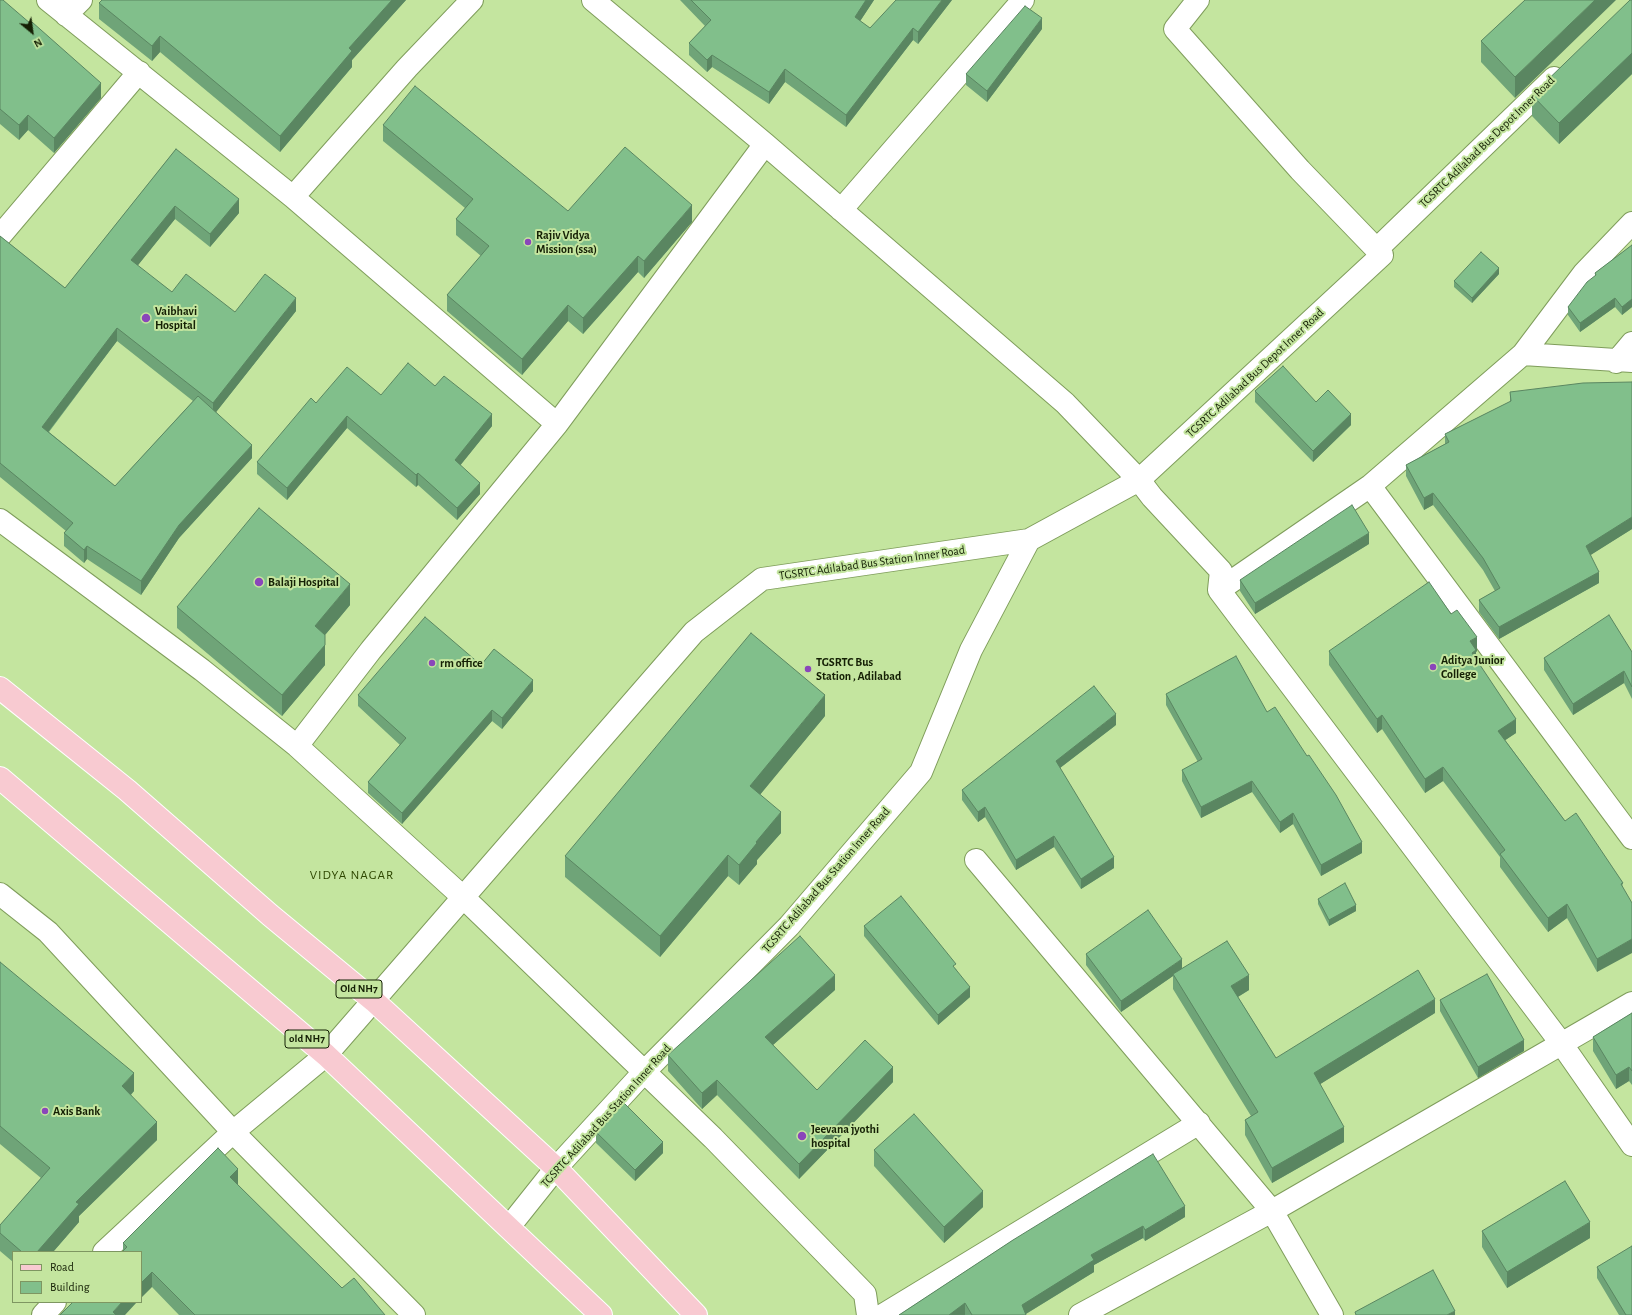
<!DOCTYPE html>
<html>
<head>
<meta charset="utf-8">
<style>
  body { margin:0 }
  #map { position:relative; width:1632px; height:1315px; overflow:hidden; background:#c4e59f; font-family:"Alegreya Sans",sans-serif }
  canvas { display:block }
  .legend { position:absolute; left:12px; top:1251px; width:130px; height:52px; box-sizing:border-box; background:#c4e59f; border:1px solid #7e9661; margin:0; padding:5px 7px; list-style:none; font-size:12px; color:#152005 }
  .legend li { display:flex; align-items:center; gap:8px; height:20px }
  .legend b { width:20px; border:1px solid #7e9661 }
  .north { position:absolute; left:12px; top:12px; width:40px; height:40px; -webkit-text-stroke:3px #c4e59f; paint-order:stroke; rotate:151deg; font-size:11px; font-weight:700; line-height:16px; text-align:center; color:#152005 }
  .north::after { content:''; display:block; margin:auto; width:14px; height:18px; background:#152005; clip-path:polygon(50% 0,100% 100%,50% 72%,0 100%) }
</style>
</head>
<body>
<div id="map">
<canvas width="1632" height="1315"></canvas>
<ul class="legend">
<li><b style="height:5px;background:#f8cad1"></b>Road</li>
<li><b style="height:11px;background:#81bf8b"></b>Building</li>
</ul>
<div class="north">N</div>
</div>
<script>
const ctx = document.querySelector('canvas').getContext('2d');
ctx.lineJoin = 'round';
function toPath(rows) {
  const path = new Path2D();
  for (const r of rows) {
    path.moveTo(r[0], r[1]);
    for (let i = 2; i < r.length; i += 2) path.lineTo(r[i], r[i + 1]);
  }
  return path;
}
function trace(path, color, width, dash) {
  ctx.strokeStyle = color;
  ctx.lineWidth = width;
  ctx.lineCap = dash ? 'butt' : 'round';
  ctx.setLineDash(dash || []);
  ctx.stroke(path);
}
function fill(path, color) {
  ctx.fillStyle = color;
  ctx.fill(path, 'evenodd');
}
function label(font, color, halo, rows, align = 'center') {
  ctx.font = font + ' "Alegreya Sans",sans-serif';
  ctx.lineWidth = 4;
  ctx.setLineDash([]);
  ctx.textBaseline = 'middle';
  ctx.strokeStyle = halo;
  ctx.fillStyle = color;
  for (const [text, x, y, turn = 0] of rows) {
    ctx.save();
    ctx.translate(x, y);
    ctx.rotate((+turn || 0) * Math.PI / 180);
    ctx.textAlign = isNaN(turn) ? turn : align;
    if (halo) ctx.strokeText(text, 0, 0);
    ctx.fillText(text, 0, 0);
    ctx.restore();
  }
}
const minor = toPath([
  [48,0,293,197,557,424],
  [593,0,765,144,1065,403,1139,480,1152,497,1221,571,1219,590,1561,1043,1632,1145],
  [66,15,81,0],
  [293,197,407,68,472,0],
  [841,210,1023,0],
  [0,236,139,72],
  [1377,249,1554,78],
  [1523,354,1584,273,1632,223],
  [1616,362,1632,343],
  [1370,486,1632,838],
  [0,520,202,670,297,746,464,898,713,1138,865,1294,868,1315],
  [1219,590,1370,486,1523,354,1632,361],
  [297,746,371,650,557,424,765,144],
  [976,860,1272,1211,1332,1315],
  [0,894,48,932,233,1132,414,1315],
  [509,1227,556,1168,644,1072,789,926,921,772,971,650,1029,540],
  [104,1252,233,1132,326,1055,694,632,762,579,1029,540,1139,480,1382,255,1300,170,1175,29,1198,0],
  [43,1315,55,1302],
  [883,1315,1199,1123],
  [1080,1315,1272,1211,1632,1003]
]);
const major = toPath([
  [0,688,127,790,270,915,374,1001,556,1168,696,1315],
  [0,778,326,1055,601,1315]
]);
const wall = toPath([
  [0,0,101,98,54,153,28,130,19,140,0,124],
  [102,0,406,0,352,60,352,67,280,152,160,52,152,61,99,19,99,3],
  [680,0,874,0,860,21,870,28,952,0,918,44,913,40,846,127,785,82,769,104,712,67,707,72,689,55,689,43,705,26],
  [1525,0,1515,98,1481,62,1481,41],
  [1632,0,1632,74,1559,144,1532,116,1532,95],
  [1042,29,987,102,966,85,966,74],
  [383,125,568,211,692,222,644,278,638,272,583,334,568,321,522,375,447,311,447,295,481,256,456,235,456,219,465,208,383,141],
  [176,149,239,213,210,247,175,219,137,266,172,292,235,312,296,311,216,412,252,458,179,538,141,595,87,559,84,563,64,546,64,533,66,531,0,477,0,236,65,288],
  [117,341,193,401,115,486,49,432],
  [1632,245,1632,307,1622,315,1615,307,1580,332,1568,315,1568,307,1595,276,1595,273],
  [1499,274,1472,303,1454,287,1454,281],
  [435,386,492,426,460,465,480,494,457,520,418,485,416,487,347,428,287,500,257,474,257,462,316,403,381,395],
  [1255,391,1316,402,1351,425,1313,462,1255,402],
  [1510,392,1632,529,1590,555,1599,583,1499,639,1479,612,1479,600,1495,591,1483,570,1433,505,1424,510,1406,476,1406,465,1445,444,1445,434,1510,402],
  [1369,544,1255,614,1240,591,1240,580],
  [350,605,325,635,325,665,282,716,177,628,177,607],
  [1329,651,1477,651,1476,652,1476,659,1516,733,1505,740,1565,821,1623,883,1597,972,1567,918,1548,932,1500,867,1500,857,1443,781,1425,793,1382,729,1377,733,1329,665],
  [1632,652,1632,699,1624,683,1573,715,1544,670,1544,658],
  [481,665,533,691,502,729,492,721,402,824,368,793,368,782,400,745,358,706,358,695],
  [1166,694,1267,712,1362,853,1321,876,1293,824,1280,833,1252,792,1201,818,1182,781,1182,770,1198,762,1166,705],
  [825,716,760,794,781,833,757,860,757,864,739,885,728,876,660,957,565,877,565,856],
  [1116,725,1060,768,1114,868,1081,889,1054,847,1016,870,985,817,978,822,962,800,962,790],
  [1318,899,1356,911,1329,926,1318,904],
  [864,926,956,969,970,997,938,1025,864,936],
  [1086,954,1182,968,1249,990,1238,997,1276,1058,1435,1013,1320,1084,1344,1142,1272,1183,1245,1135,1245,1120,1251,1116,1173,989,1173,976,1121,1012,1086,965],
  [0,962,134,1091,131,1095,157,1140,79,1216,79,1222,53,1252,13,1252,13,1262,0,1251,0,1225,41,1178,0,1144],
  [835,990,773,1045,817,1090,893,1082,799,1179,717,1095,702,1109,668,1071,668,1055],
  [1440,1000,1524,1051,1478,1078,1440,1011],
  [1632,1013,1632,1085,1629,1081,1616,1089,1593,1051,1593,1037],
  [596,1132,663,1153,635,1181,596,1143],
  [874,1150,983,1207,944,1243,874,1166],
  [238,1184,238,1185,342,1288,385,1315,179,1315,152,1287,123,1251,123,1243],
  [1185,1217,1145,1241,1143,1238,1094,1265,1094,1272,1026,1314,1026,1315,899,1315,1013,1240],
  [1482,1231,1590,1238,1507,1288,1482,1247],
  [1597,1267,1632,1315,1619,1315,1597,1278]
]);
const shadedWall = toPath([
  [392,0,406,0,352,60,352,67,280,152,280,136,349,48],
  [866,0,874,0,855,29,855,17],
  [942,0,952,0,918,44,918,32],
  [1595,0,1616,0,1515,98,1515,77],
  [1042,18,1042,29,987,102,987,91],
  [913,28,913,40,846,127,846,115],
  [160,36,160,52,152,61,152,46],
  [1632,53,1632,74,1559,144,1559,123],
  [712,55,712,67,707,72,707,60],
  [785,69,785,82,769,104,769,92],
  [101,83,101,98,54,153,54,138],
  [28,115,28,130,19,140,19,125],
  [239,199,239,213,210,247,210,234],
  [692,205,692,222,644,278,644,261],
  [175,206,175,219,131,274,131,260],
  [638,256,638,272,583,334,583,318],
  [1499,268,1499,274,1472,303,1472,298],
  [296,298,296,311,213,416,213,403],
  [1615,298,1615,307,1580,332,1580,323],
  [1632,299,1632,307,1622,315,1622,307],
  [568,305,568,321,522,375,522,359],
  [117,328,117,341,42,440,42,427],
  [492,414,492,426,455,472,455,460],
  [1351,414,1351,425,1313,462,1313,451],
  [347,416,347,428,287,500,287,488],
  [252,445,252,458,179,538,141,595,141,581,179,525],
  [418,473,418,485,416,487,416,475],
  [480,483,480,494,457,520,457,508],
  [1433,493,1433,505,1424,510,1424,498],
  [1632,517,1632,529,1586,558,1586,546],
  [1369,533,1369,544,1255,614,1255,603],
  [87,546,87,559,84,563,84,550],
  [1599,572,1599,583,1499,639,1499,627],
  [350,584,350,605,315,647,315,626],
  [1477,637,1477,651,1476,652,1476,663,1472,654,1470,641],
  [325,645,325,665,282,716,282,695],
  [1624,671,1624,683,1573,715,1573,704],
  [533,680,533,691,502,729,502,718],
  [825,695,825,716,750,807,750,786],
  [492,710,492,721,402,824,402,813],
  [1116,714,1116,725,1056,771,1056,761],
  [1382,715,1382,729,1377,733,1377,719],
  [1516,719,1516,733,1498,745,1498,731],
  [1443,767,1443,781,1425,793,1425,779],
  [1252,781,1252,792,1201,818,1201,807],
  [985,807,985,817,978,822,978,812],
  [781,812,781,833,757,860,757,864,739,885,739,865,756,842],
  [1293,813,1293,824,1280,833,1280,822],
  [1054,836,1054,847,1016,870,1016,860],
  [1362,842,1362,853,1321,876,1321,865],
  [728,855,728,876,660,957,660,936],
  [1114,857,1114,868,1081,889,1081,879],
  [1567,904,1567,918,1548,932,1548,918],
  [1356,905,1356,911,1329,926,1329,920],
  [1632,939,1632,953,1597,972,1597,959],
  [1182,959,1182,970,1173,974,1173,976,1121,1012,1121,1001],
  [835,975,835,990,765,1052,765,1037],
  [1249,975,1249,990,1231,1001,1231,986],
  [970,987,970,997,938,1025,938,1015],
  [1435,999,1435,1013,1314,1088,1314,1073],
  [1524,1040,1524,1051,1478,1078,1478,1067],
  [893,1067,893,1082,799,1179,799,1164],
  [1629,1067,1629,1081,1616,1089,1616,1075],
  [134,1073,134,1091,122,1104,122,1086],
  [717,1080,717,1095,702,1109,702,1093],
  [157,1122,157,1140,79,1216,79,1222,53,1252,37,1252,76,1202],
  [1344,1127,1344,1142,1272,1183,1272,1168],
  [663,1142,663,1153,635,1181,635,1170],
  [238,1169,238,1184,230,1193,230,1177],
  [983,1191,983,1207,944,1243,944,1227],
  [1185,1206,1185,1217,1145,1241,1145,1230],
  [1590,1222,1590,1238,1507,1288,1507,1272],
  [1143,1226,1143,1238,1094,1265,1094,1272,1024,1315,1022,1305,1091,1255],
  [152,1272,152,1287,141,1298,141,1283],
  [122,1302,137,1302,125,1315,113,1315,113,1312],
  [965,1303,965,1315,949,1315],
  [1455,1311,1455,1315,1447,1315]
]);
const building = toPath([
  [0,0,3,0,31,24,32,22,101,83,54,138,28,115,19,125,0,109,0,0],
  [102,0,392,0,349,48,352,51,280,136,160,36,152,46,99,3,102,0],
  [691,0,866,0,855,17,870,28,896,0,942,0,918,32,913,28,846,115,785,69,769,92,712,55,707,60,689,43,711,20,691,0],
  [1525,0,1595,0,1515,77,1481,41,1525,0],
  [1630,0,1632,0,1632,53,1559,123,1532,95,1630,0],
  [1025,6,1042,18,987,91,966,74,1025,6],
  [415,86,568,211,625,147,692,205,644,261,638,256,583,318,568,305,522,359,447,295,489,246,456,219,473,199,383,125,415,86],
  [176,149,239,199,210,234,175,206,131,260,172,292,186,274,235,312,265,274,296,298,213,403,117,328,42,427,115,486,198,396,252,445,179,525,141,581,87,546,84,550,64,533,73,523,0,463,0,236,65,288,176,149],
  [1632,245,1632,299,1622,307,1615,298,1580,323,1568,307,1587,282,1596,275,1595,273,1632,245],
  [1481,252,1499,268,1472,298,1454,281,1481,252],
  [408,363,435,386,444,376,492,414,455,460,480,483,457,508,418,473,416,475,347,416,287,488,257,462,311,398,316,403,347,367,381,395,408,363],
  [1283,366,1316,402,1328,390,1351,414,1313,451,1255,391,1283,366],
  [1632,382,1632,517,1586,546,1599,572,1499,627,1479,600,1500,588,1483,558,1433,493,1424,498,1406,465,1449,442,1445,434,1511,401,1510,392,1583,383,1632,382],
  [1352,505,1369,533,1255,603,1240,580,1352,505],
  [259,508,350,584,315,626,325,635,325,645,282,695,177,607,259,508],
  [1429,582,1451,614,1457,610,1477,637,1470,641,1476,650,1472,653,1516,719,1498,731,1565,821,1576,813,1623,883,1621,884,1632,903,1632,939,1597,959,1567,904,1548,918,1500,854,1505,850,1443,767,1425,779,1382,715,1377,719,1329,651,1429,582],
  [1609,615,1632,652,1632,687,1624,671,1573,704,1544,658,1609,615],
  [425,617,481,665,494,649,533,680,502,718,492,710,402,813,368,782,406,738,358,695,425,617],
  [751,633,825,695,750,786,781,812,756,842,757,843,739,865,728,855,660,936,565,856,751,633],
  [1236,656,1267,712,1275,707,1307,756,1309,755,1336,795,1362,842,1321,865,1293,813,1280,822,1252,781,1201,807,1182,770,1202,759,1166,694,1236,656],
  [1094,686,1116,714,1056,761,1114,857,1081,879,1054,836,1016,860,985,807,978,812,962,790,1094,686],
  [1345,883,1356,905,1329,920,1318,899,1345,883],
  [901,896,956,964,953,966,970,987,938,1015,864,926,901,896],
  [1148,910,1182,959,1121,1001,1086,954,1148,910],
  [800,936,835,975,765,1037,817,1090,865,1040,893,1067,799,1164,717,1080,702,1093,668,1055,800,936],
  [1227,941,1249,975,1231,986,1276,1058,1418,970,1435,999,1314,1073,1344,1127,1272,1168,1245,1120,1258,1112,1173,974,1227,941],
  [0,962,134,1073,122,1086,157,1122,76,1202,79,1204,37,1252,22,1252,0,1233,0,1225,50,1168,0,1126,0,962],
  [1487,974,1524,1040,1478,1067,1440,1000,1487,974],
  [1632,1013,1632,1071,1629,1067,1616,1075,1593,1037,1632,1013],
  [623,1102,663,1142,635,1170,596,1132,623,1102],
  [914,1114,983,1191,944,1227,874,1150,914,1114],
  [218,1148,238,1169,230,1177,342,1288,354,1278,385,1315,195,1315,152,1272,141,1283,141,1252,122,1252,127,1247,123,1243,218,1148],
  [1153,1154,1185,1206,1145,1230,1143,1226,1091,1255,1094,1260,1022,1305,1026,1315,972,1315,965,1303,949,1315,899,1315,1013,1240,1153,1154],
  [1565,1181,1590,1222,1507,1272,1482,1231,1565,1181],
  [1632,1246,1632,1315,1626,1315,1597,1267,1632,1246],
  [1433,1270,1455,1311,1447,1315,1356,1315,1355,1312,1433,1270],
  [73,1302,122,1302,113,1312,116,1315,60,1315,73,1302]
]);
const markers = [
  [528,242,4,"#8a46ba"],
  [146,318,5,"#8a46ba"],
  [259,582,5,"#8a46ba"],
  [432,663,4,"#8a46ba"],
  [1433,667,4,"#8a46ba"],
  [808,669,4,"#8a46ba"],
  [45,1111,4,"#8a46ba"],
  [802,1136,5,"#8a46ba"]
];
const shields = [
  [359,989,46],
  [307,1039,44]
];
const shieldNames = [
  ["Old NH7",359,989],
  ["old NH7",307,1039]
];
const streetNames = [
  ["TGSRTC Adilabad Bus Depot Inner Road",1487,142,-44],
  ["TGSRTC Adilabad Bus Depot Inner Road",1255,373,-43],
  ["TGSRTC Adilabad Bus Station Inner Road",872,563,-8],
  ["TGSRTC Adilabad Bus Station Inner Road",826,880,-49],
  ["TGSRTC Adilabad Bus Station Inner Road",606,1116,-48]
];
const poiNames = [
  ["Rajiv Vidya",536,235],
  ["Mission (ssa)",536,249],
  ["Vaibhavi",155,311],
  ["Hospital",155,325],
  ["Balaji Hospital",268,582],
  ["Aditya Junior",1441,660],
  ["College",1441,674],
  ["TGSRTC Bus",816,662],
  ["Station , Adilabad",816,676],
  ["rm office",440,663],
  ["Axis Bank",53,1111],
  ["Jeevana jyothi",811,1129],
  ["hospital",811,1143]
];
const neighbourhoodNames = [
  ["VIDYA NAGAR",352,875]
];
trace(minor, '#7f9d5b', 24);
trace(major, '#fff', 24);
trace(minor, '#fff', 22);
trace(major, '#f8cad1', 22);
fill(wall, '#6fa478');
fill(shadedWall, '#5a8661');
fill(building, '#81bf8b');
trace(building, '#5a8661', 1);
for (const [x, y, r, color] of markers) {
  const dot = new Path2D();
  dot.arc(x, y, r, 0, 2 * Math.PI);
  ctx.fillStyle = color;
  ctx.fill(dot);
  trace(dot, '#c4e59f', 1.5);
}
for (const [x, y, w] of shields) {
  const box = new Path2D();
  box.roundRect(x - w / 2, y - 9, w, 18, 3);
  ctx.fillStyle = '#c4e59f';
  ctx.fill(box);
  trace(box, '#152005', 1);
}
label('bold 11px', '#152005', null, shieldNames);
label('12px', '#152005', '#c4e59f', streetNames);
label('bold 12px', '#152005', '#c4e59f', poiNames, 'left');
ctx.letterSpacing = '1px';
label('13px', '#2e4700', '#c4e59f', neighbourhoodNames);
ctx.letterSpacing = '0px';
</script>
</body>
</html>
